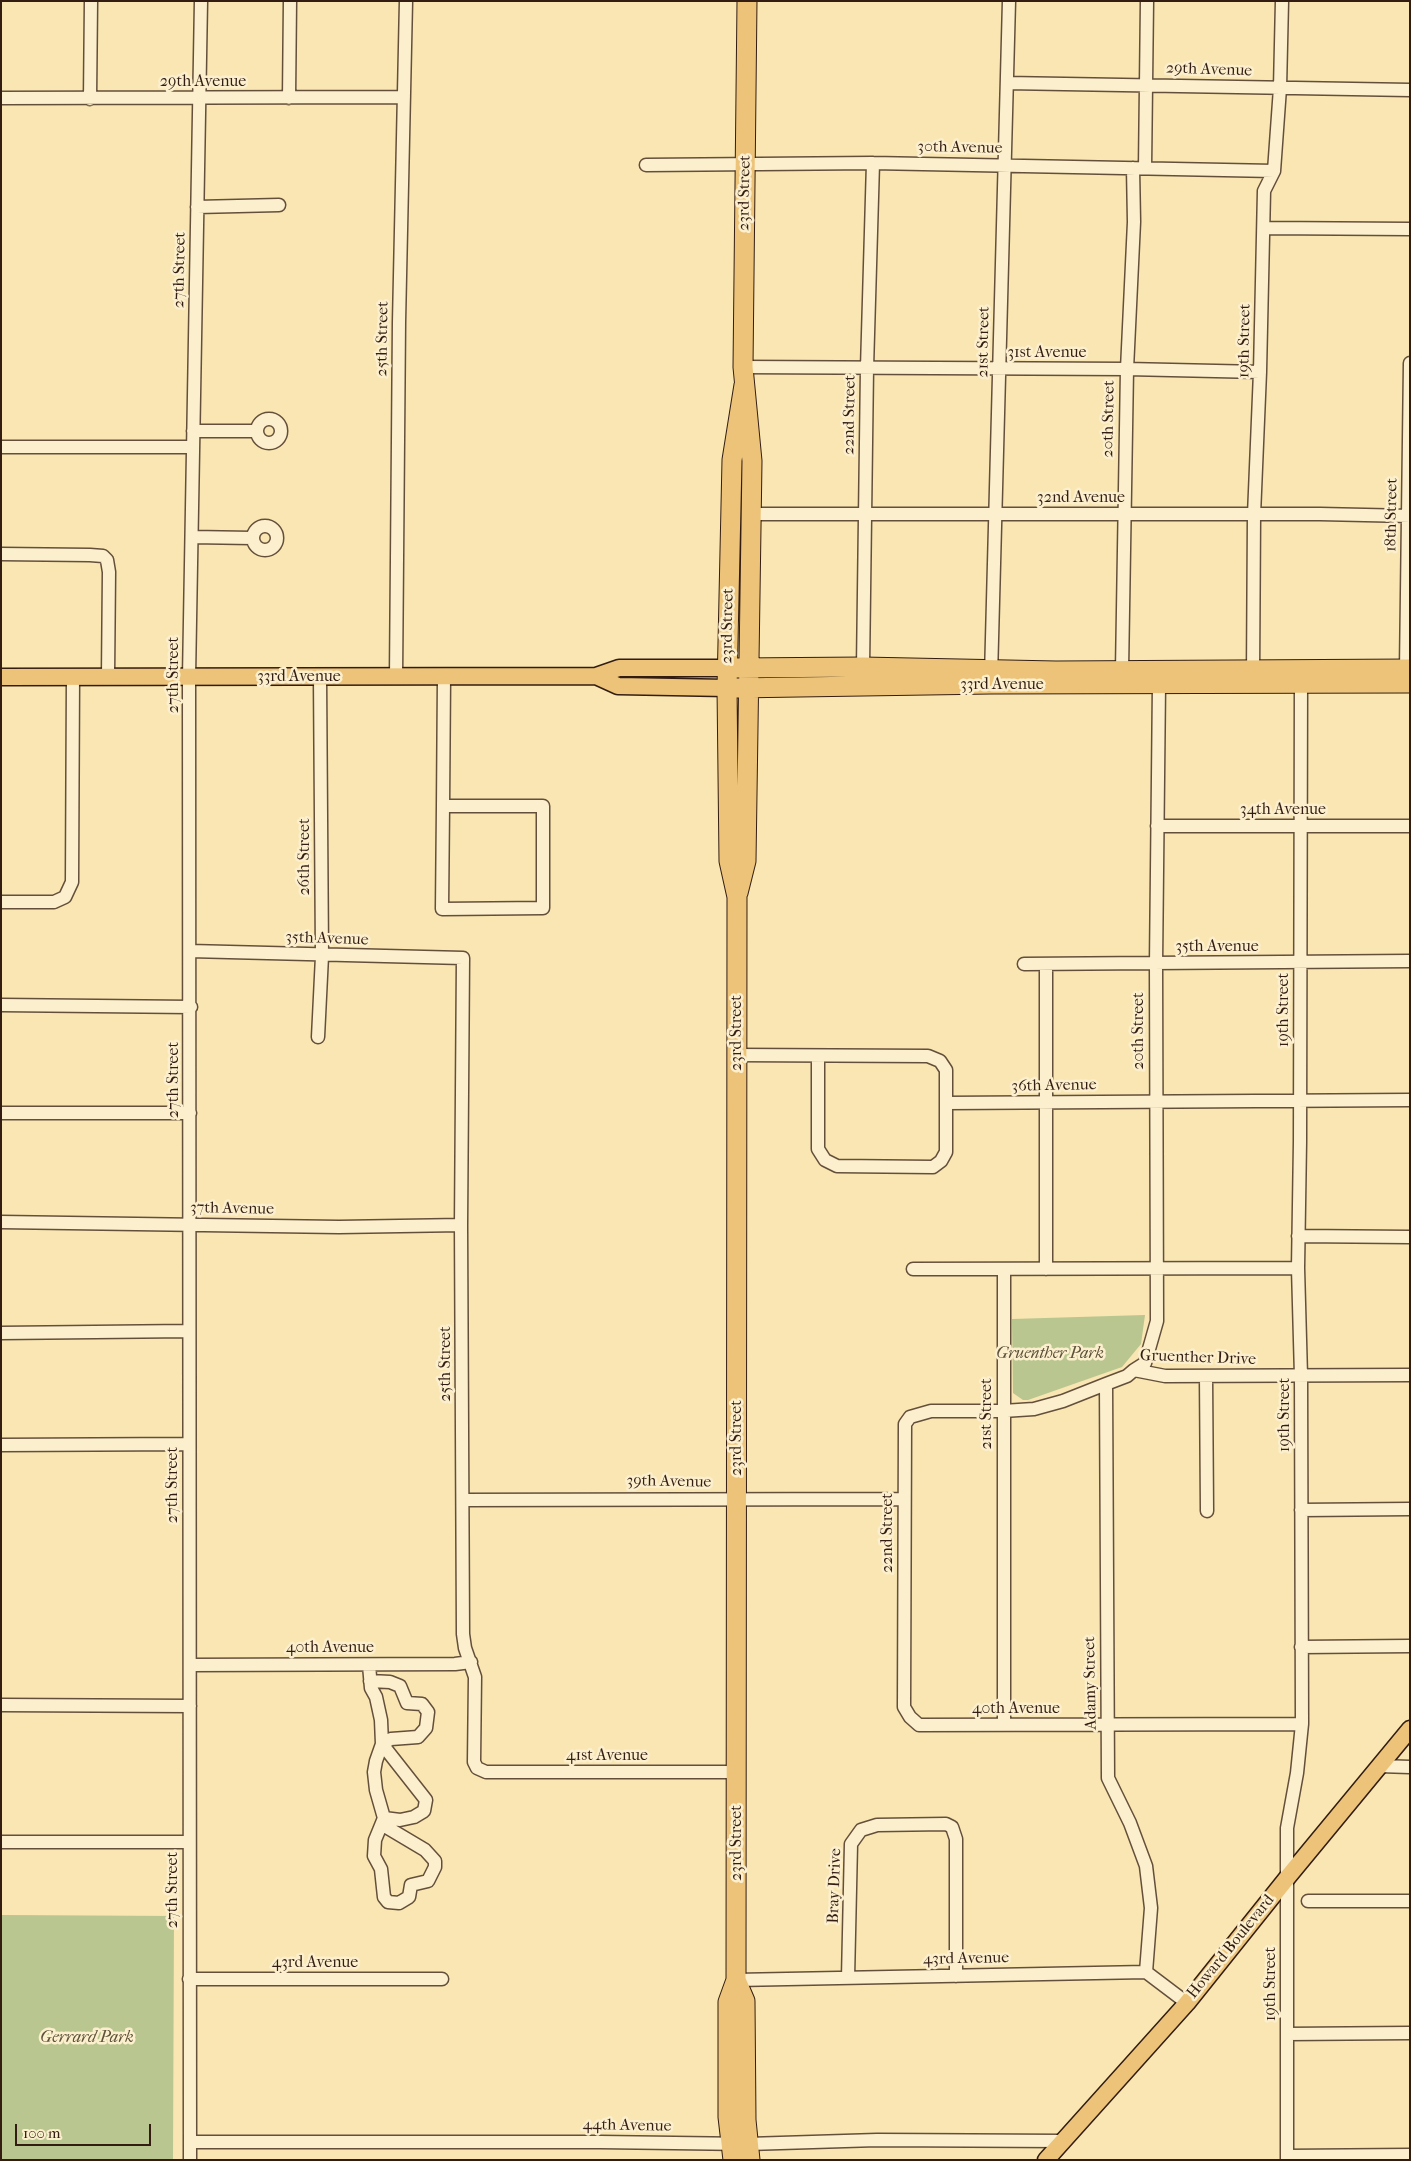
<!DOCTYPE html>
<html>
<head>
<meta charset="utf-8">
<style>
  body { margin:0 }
  #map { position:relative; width:1411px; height:2161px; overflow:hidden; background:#f9e6b2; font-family:"IM FELL French Canon",serif }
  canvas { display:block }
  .frame { position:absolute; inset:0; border:2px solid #331d13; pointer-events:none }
  .scale { position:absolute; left:15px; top:2124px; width:136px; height:22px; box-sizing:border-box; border:2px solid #331d13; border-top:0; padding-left:6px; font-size:15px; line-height:18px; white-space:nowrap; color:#331d13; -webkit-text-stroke:4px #fbefcd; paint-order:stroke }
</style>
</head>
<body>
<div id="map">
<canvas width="1411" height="2161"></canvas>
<div class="frame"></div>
<div class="scale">100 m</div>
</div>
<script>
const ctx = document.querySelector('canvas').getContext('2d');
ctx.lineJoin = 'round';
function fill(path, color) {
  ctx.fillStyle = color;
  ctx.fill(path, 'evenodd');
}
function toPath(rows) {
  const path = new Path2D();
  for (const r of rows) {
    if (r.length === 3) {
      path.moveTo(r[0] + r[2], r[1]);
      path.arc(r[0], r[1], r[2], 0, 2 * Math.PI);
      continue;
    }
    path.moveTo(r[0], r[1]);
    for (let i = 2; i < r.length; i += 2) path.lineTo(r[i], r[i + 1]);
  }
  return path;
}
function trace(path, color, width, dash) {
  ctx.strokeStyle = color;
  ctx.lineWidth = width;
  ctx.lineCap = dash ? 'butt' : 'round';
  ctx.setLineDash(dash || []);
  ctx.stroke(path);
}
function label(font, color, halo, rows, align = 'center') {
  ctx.font = font + ' "IM FELL French Canon",serif';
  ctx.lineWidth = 5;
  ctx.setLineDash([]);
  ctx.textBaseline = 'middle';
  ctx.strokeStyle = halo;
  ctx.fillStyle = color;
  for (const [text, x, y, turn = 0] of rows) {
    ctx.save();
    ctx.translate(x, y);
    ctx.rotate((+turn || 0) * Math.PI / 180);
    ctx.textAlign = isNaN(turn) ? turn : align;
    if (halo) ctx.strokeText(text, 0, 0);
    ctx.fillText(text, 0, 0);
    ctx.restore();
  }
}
const green = toPath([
  [1145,1315,1141,1344,1122,1367,1028,1400,1023,1400,1013,1393,1012,1319],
  [1,1915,174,1916,173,2160,1,2160]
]);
const minor = toPath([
  [1007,83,1410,90],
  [1,98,404,97],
  [289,98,290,1],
  [90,99,91,1],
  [646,165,873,163,1274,171],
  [1145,168,1147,1],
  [197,207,279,205],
  [1264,228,1410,229],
  [743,367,1127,369,1260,372],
  [269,431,12],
  [193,431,256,431],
  [1,447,193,447],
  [752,514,1320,514,1410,516],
  [265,538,12],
  [192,537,252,538],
  [1,554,90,555,103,556,107,560,109,572,108,676],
  [863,667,867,368,873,163],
  [1406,669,1410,363],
  [1122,670,1127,369,1134,222,1133,168],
  [991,676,1009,1],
  [1253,676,1254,515,1260,372,1264,191,1274,171,1280,88,1282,1],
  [396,677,399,322,406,1],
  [443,806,543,806,543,908,442,909,443,806],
  [443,806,444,677],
  [1157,826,1410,826],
  [1,902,54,902,65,897,72,882,73,676],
  [190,951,463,958,461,1225,463,1634,465,1648,475,1677,474,1762,477,1768,486,1772,738,1772],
  [1024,964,1410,961],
  [1046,964,1046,1269],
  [1,1005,191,1007],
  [318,1037,322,956,320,677],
  [737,1055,928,1056,940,1061,946,1070,946,1152,941,1161,933,1167,837,1166,825,1160,818,1149,818,1056],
  [947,1103,1410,1100],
  [1,1113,190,1113],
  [1,1222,339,1227,461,1225],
  [1298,1236,1410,1237],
  [913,1269,1298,1268],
  [1,1333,188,1331],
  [1134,1370,1145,1363,1157,1321,1156,964,1159,684],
  [1206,1376,1207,1511],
  [1106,1384,1108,1778,1130,1823,1146,1866,1151,1908,1146,1972],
  [1,1445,189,1444],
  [463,1500,904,1499],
  [1301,1510,1410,1509],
  [1301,1647,1410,1646],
  [190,1665,455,1664,471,1662],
  [369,1665,371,1688,376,1697,381,1720,382,1744,376,1761,374,1772,376,1790,384,1818,375,1840,374,1856,381,1869,384,1897,388,1902,399,1903,409,1897,411,1885,428,1881,435,1867,435,1861,425,1850,383,1825],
  [370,1681,390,1682,400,1686,407,1703,422,1704,428,1712,426,1728,418,1737,391,1739,382,1744,426,1800,424,1811,414,1817,400,1820,384,1818],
  [1,1705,190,1706],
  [1302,1724,919,1725,910,1717,904,1707,905,1424,910,1417,931,1411,1003,1411,1034,1409,1063,1401,1106,1384,1127,1376,1134,1370,1165,1376,1410,1375],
  [1004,1725,1004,1269],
  [1379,1766,1410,1767],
  [1,1842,189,1842],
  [1308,1901,1410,1901],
  [848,1978,851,1844,861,1830,877,1825,946,1824,952,1827,956,1839,956,1976],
  [189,1979,442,1979],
  [736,1980,1146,1972,1187,2003],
  [1287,2034,1410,2033],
  [190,2142,600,2142,748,2144,877,2140,1063,2141],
  [1287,2156,1410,2155],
  [190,2160,189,677,201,1],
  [1287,2160,1287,1828,1297,1773,1302,1724,1301,1376,1298,1268,1300,1142,1301,676]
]);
const major = toPath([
  [596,676,618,686,727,688],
  [1,677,596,676,619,668,727,668],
  [1046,2160,1187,2003,1287,1878,1410,1729]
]);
const highway = toPath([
  [736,668,863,667,1056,671,1410,669],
  [736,688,991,684,1410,683],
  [738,893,746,861,752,461,743,367,747,1],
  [736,1980,745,2001,746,2120,750,2160],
  [733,2160,728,2117,728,2002,736,1980,737,897,729,861,727,688,732,460,744,385]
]);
const streetNames = [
  ["29th Avenue",1209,70,2],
  ["29th Avenue",203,82],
  ["30th Avenue",960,148,1],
  ["23rd Street",745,193,-89],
  ["27th Street",180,270,-89],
  ["25th Street",383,339,-89],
  ["19th Street",1245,341,-89],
  ["21st Street",984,342,-89],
  ["31st Avenue",1047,353],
  ["22nd Street",850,415,-89],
  ["20th Street",1109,419,-89],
  ["32nd Avenue",1081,498],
  ["18th Street",1392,515,-89],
  ["23rd Street",728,626,-89],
  ["27th Street",174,675,-90],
  ["33rd Avenue",299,677],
  ["33rd Avenue",1002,685],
  ["34th Avenue",1283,810],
  ["26th Street",305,857,-90],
  ["35th Avenue",327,939,2],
  ["35th Avenue",1217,947],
  ["19th Street",1284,1010,-90],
  ["20th Street",1139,1031,-90],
  ["23rd Street",737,1033,-90],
  ["27th Street",174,1080,-90],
  ["36th Avenue",1054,1086,-1],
  ["37th Avenue",232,1209,1],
  ["Gruenther Drive",1198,1358,2],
  ["25th Street",446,1364,-90],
  ["21st Street",987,1414,-90],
  ["19th Street",1285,1415,-90],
  ["23rd Street",737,1438,-90],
  ["39th Avenue",669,1482,1],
  ["27th Street",173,1485,-90],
  ["22nd Street",888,1533,-90],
  ["40th Avenue",330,1648],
  ["Adamy Street",1091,1683,-91],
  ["40th Avenue",1016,1709],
  ["41st Avenue",607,1756],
  ["23rd Street",737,1843,-90],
  ["Bray Drive",835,1886,-88],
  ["27th Street",173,1890,-90],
  ["Howard Boulevard",1231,1947,-51],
  ["43rd Avenue",966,1959,-1],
  ["43rd Avenue",315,1963],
  ["19th Street",1271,1984,-90],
  ["44th Avenue",627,2126,1]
];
const parkNames = [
  ["Gruenther Park",1050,1354],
  ["Gerrard Park",87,2038]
];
fill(green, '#b9c68f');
trace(minor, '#644f3b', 15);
trace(major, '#331d13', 19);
trace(highway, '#331d13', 21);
trace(minor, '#fbefcd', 12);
trace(major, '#ecc379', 16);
trace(highway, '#ecc379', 19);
label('16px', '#331d13', '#fbefcd', streetNames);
label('italic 16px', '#5b5038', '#fbefcd', parkNames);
</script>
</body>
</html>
